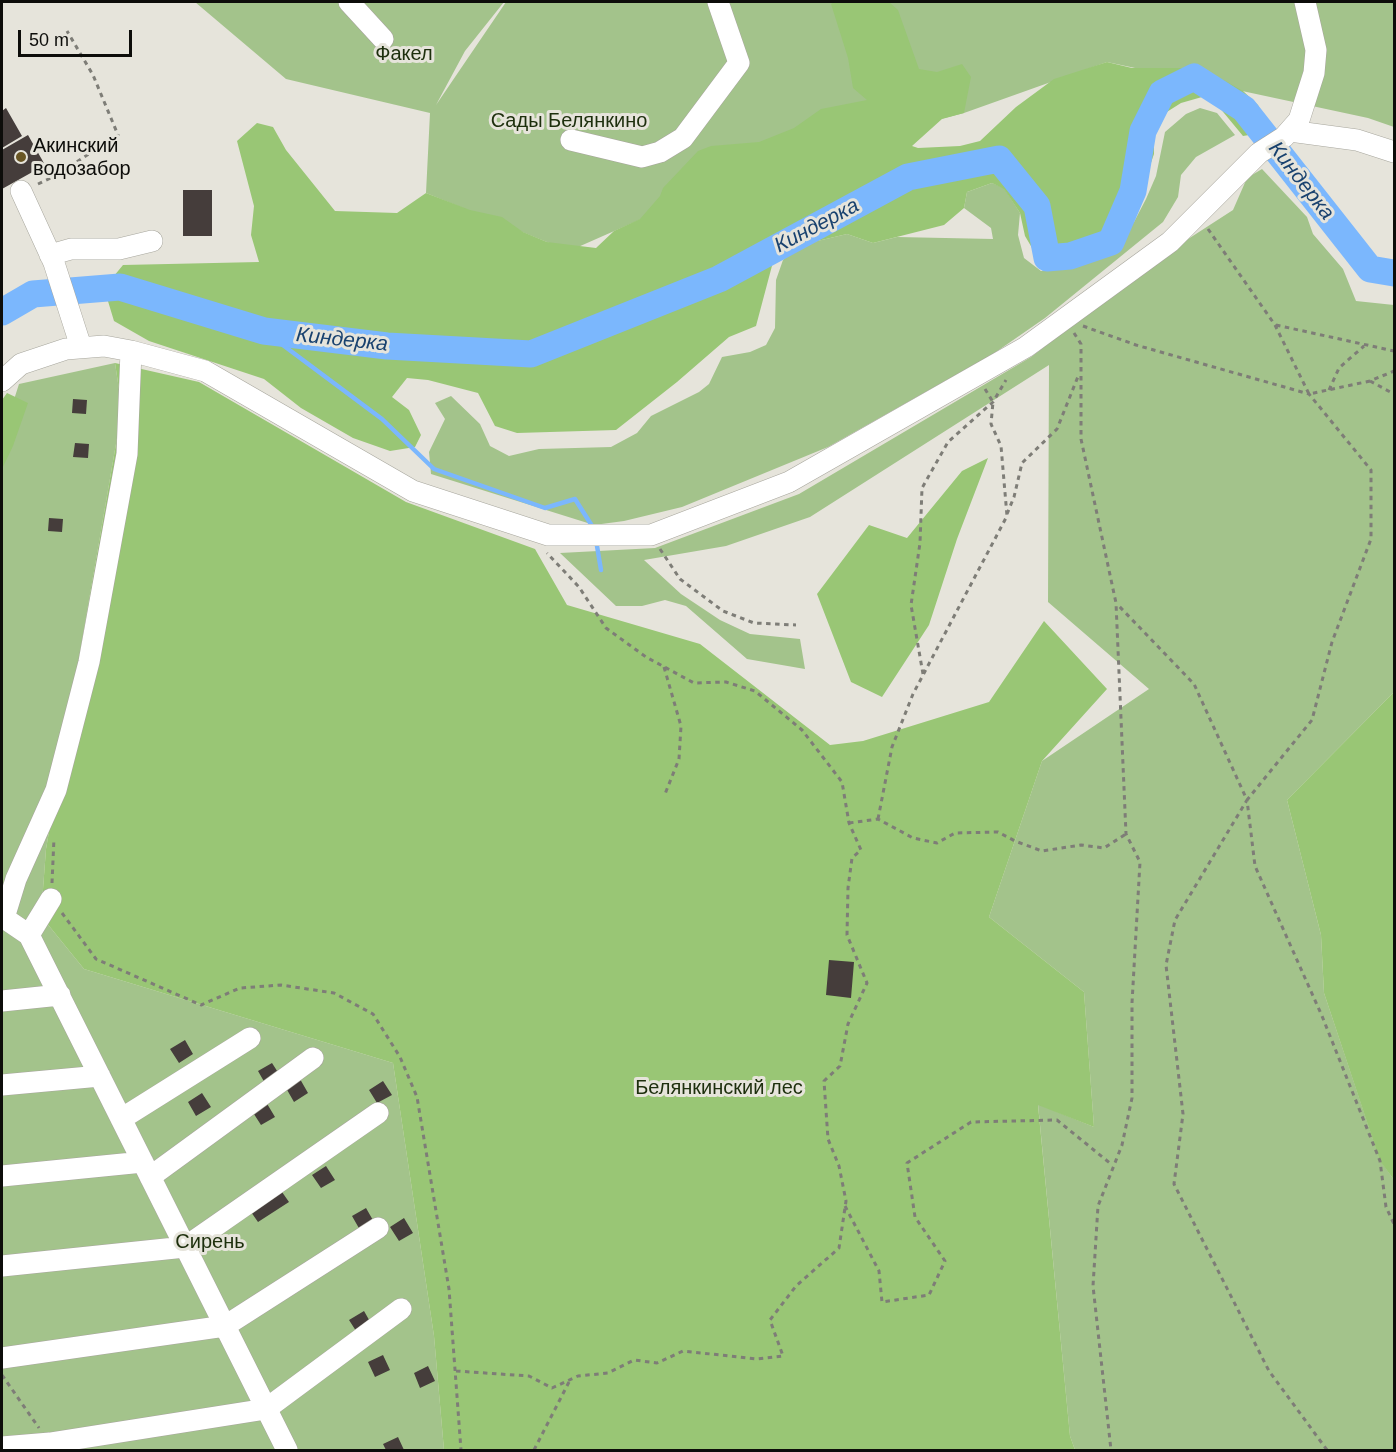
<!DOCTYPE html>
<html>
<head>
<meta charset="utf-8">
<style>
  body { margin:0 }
  #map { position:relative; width:1396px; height:1452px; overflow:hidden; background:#e6e4db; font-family:Arial,sans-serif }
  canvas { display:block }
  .frame { position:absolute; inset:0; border:3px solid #0d0d0a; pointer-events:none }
  .scale { position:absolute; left:18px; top:30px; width:114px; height:27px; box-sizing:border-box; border:3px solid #0d0d0a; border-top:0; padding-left:8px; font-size:18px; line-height:21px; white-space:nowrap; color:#0d0d0a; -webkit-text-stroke:4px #e6e4db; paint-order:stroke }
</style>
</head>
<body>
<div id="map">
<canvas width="1396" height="1452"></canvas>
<div class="frame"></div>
<div class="scale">50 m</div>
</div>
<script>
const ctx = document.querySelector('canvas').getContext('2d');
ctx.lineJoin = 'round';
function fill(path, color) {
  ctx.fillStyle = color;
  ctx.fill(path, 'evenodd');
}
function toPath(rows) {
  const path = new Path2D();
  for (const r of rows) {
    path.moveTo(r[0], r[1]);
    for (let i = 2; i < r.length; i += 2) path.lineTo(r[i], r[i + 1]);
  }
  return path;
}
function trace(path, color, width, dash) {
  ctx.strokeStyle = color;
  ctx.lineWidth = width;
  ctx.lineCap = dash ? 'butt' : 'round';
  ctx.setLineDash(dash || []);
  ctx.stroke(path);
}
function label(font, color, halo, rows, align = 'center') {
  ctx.font = font + ' Arial,sans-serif';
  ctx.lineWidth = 6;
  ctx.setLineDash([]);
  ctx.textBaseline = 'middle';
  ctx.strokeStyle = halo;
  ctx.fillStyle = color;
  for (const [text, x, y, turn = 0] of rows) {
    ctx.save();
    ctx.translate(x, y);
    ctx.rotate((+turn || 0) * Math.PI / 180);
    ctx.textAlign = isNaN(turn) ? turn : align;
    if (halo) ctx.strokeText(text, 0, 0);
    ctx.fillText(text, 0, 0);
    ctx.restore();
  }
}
const green = toPath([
  [195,2,504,2,465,51,436,105,506,2,1394,2,1394,127,1368,118,1107,62,964,113,766,164,569,251,426,193,430,113,286,79],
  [1200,108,1217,113,1235,135,1196,157,1181,175,1178,197,1163,222,1045,318,993,354,828,447,682,507,624,521,594,525,431,474,429,452,445,419,435,403,451,396,480,424,490,446,509,456,539,449,611,447,637,433,651,416,699,392,709,384,722,357,750,352,766,345,775,328,776,280,783,260,791,251,809,243,847,234,873,243,897,237,993,239,991,228,964,208,967,192,992,183,1004,188,1020,213,1018,235,1024,258,1041,271,1069,266,1107,253,1134,222,1146,199,1156,176,1165,132,1186,114],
  [1262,169,1307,217,1313,234,1343,269,1356,301,1394,305,1394,692,1287,800,1321,935,1324,993,1380,1160,1394,1180,1394,1450,1075,1450,1070,1436,1038,1104,1094,1127,1084,992,989,917,1042,761,1149,689,1048,602,1049,365,810,517,726,546,644,560,681,594,720,620,750,634,800,639,805,669,747,659,686,606,665,600,642,606,616,606,560,553,655,548,799,494,1031,357,1168,252,1233,210,1247,178],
  [115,363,122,409,46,849,41,916,84,969,393,1063,434,1336,444,1450,2,1450,2,437,19,384]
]);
const forest = toPath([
  [834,2,889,2,898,10,919,69,937,72,962,64,971,77,964,113,942,119,912,146,918,148,960,146,980,141,1016,107,1054,79,1107,62,1132,68,1202,68,1243,91,1258,105,1267,126,1255,134,1243,136,1219,107,1202,97,1181,103,1162,115,1154,131,1154,154,1136,206,1113,247,1086,257,1052,262,1038,258,1025,236,1020,213,1004,189,992,183,967,192,964,208,944,225,873,243,847,234,809,243,792,251,773,262,756,326,729,337,677,382,616,430,517,433,495,426,478,393,428,380,407,378,392,397,409,410,421,435,415,447,390,451,353,438,301,408,264,379,149,341,114,321,104,288,123,265,259,262,251,235,254,206,237,141,257,123,273,127,286,150,335,211,397,213,426,193,470,210,502,217,523,232,547,242,596,248,614,231,640,219,660,196,663,188,698,151,711,146,759,142,794,128,821,109,867,100,853,88,848,58,831,4],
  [115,363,199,382,406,502,535,549,567,605,700,644,830,745,863,741,989,702,1044,621,1107,689,1042,761,989,917,1084,992,1094,1127,1038,1105,1070,1436,1075,1450,444,1450,434,1336,393,1063,84,969,41,916,46,849,122,409],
  [7,393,28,403,13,446,2,469,2,400],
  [988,458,957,539,929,625,882,697,851,682,817,594,869,525,907,538,962,471],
  [1394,692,1394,1180,1380,1161,1324,993,1321,935,1287,800]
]);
const stream = toPath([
  [264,331,382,419,434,469,545,508,575,499,594,529],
  [596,540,601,570]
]);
const river = toPath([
  [2,312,33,294,120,287,264,331,387,346,531,354,719,279,908,177,999,159,1037,206,1047,258,1070,256,1111,242,1133,191,1143,131,1162,93,1194,77,1244,109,1370,269,1394,273]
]);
const building = toPath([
  [6,108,22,136,2,148,2,111],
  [28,135,45,165,2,189,2,150],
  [183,190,212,190,212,236,183,236],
  [73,399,87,400,86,414,72,413],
  [75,443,89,444,88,458,73,457],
  [49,518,63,519,62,532,48,531],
  [829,960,854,962,851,998,826,995],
  [185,1040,193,1054,179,1063,170,1049],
  [272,1063,281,1077,266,1085,258,1071],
  [300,1079,308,1093,294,1102,286,1088],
  [383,1081,392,1095,377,1103,369,1090],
  [202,1093,211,1107,196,1116,188,1102],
  [266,1102,275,1117,261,1125,252,1111],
  [326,1166,335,1180,321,1188,312,1175],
  [282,1192,289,1202,258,1222,251,1212],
  [366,1208,374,1222,360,1230,352,1216],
  [404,1218,413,1233,399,1241,390,1227],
  [364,1311,372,1325,358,1334,349,1320],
  [383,1355,390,1370,375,1377,368,1362],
  [428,1366,435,1381,420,1388,414,1373],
  [398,1437,404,1450,386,1450,383,1444]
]);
const path = toPath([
  [38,184,55,176,118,135,93,75,67,31],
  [1208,229,1275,325,1309,394,1370,381,1394,371],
  [1276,325,1394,351],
  [1083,326,1136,345,1309,394,1371,470,1371,539,1332,642,1312,720,1247,800,1194,684,1117,604],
  [1074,333,1081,344,1081,439,1116,603,1126,834,1140,862,1132,1003,1132,1098,1122,1145,1098,1206,1093,1286,1111,1450],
  [1370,381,1394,394],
  [1329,390,1339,368,1364,346],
  [1007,514,1014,497,1022,463,1057,429,1079,374],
  [660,549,680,579,723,611,754,623,796,625],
  [664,667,681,726,679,759,665,794],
  [923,674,911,605,920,543,922,488,948,442,993,402,1006,380],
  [878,819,892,747,913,694,1007,516,1001,446,991,424,993,402,985,389],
  [849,823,878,819,913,838,937,843,955,833,998,832,1015,841,1042,851,1081,845,1104,848,1126,834],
  [52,883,54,838],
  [62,913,96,959,201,1005,240,988,281,985,334,993,373,1014,400,1057,417,1097,449,1289,461,1450],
  [845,1206,879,1271,882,1302,929,1295,945,1261,915,1217,907,1163,971,1122,1057,1120,1111,1164],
  [456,1371,529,1376,552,1388,578,1376,608,1373,634,1360,657,1363,683,1351,757,1359,783,1356,770,1320,796,1286,839,1248,846,1201,839,1166,828,1139,824,1081,840,1066,848,1024,867,983,847,935,848,888,852,858,861,850,849,823,842,782,802,730,755,691,726,682,694,683,646,657,606,628,579,587,547,553],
  [2,1375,39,1428],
  [534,1450,570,1380],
  [1327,1450,1269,1371,1174,1184,1183,1114,1166,965,1175,920,1247,800,1255,866,1322,1016,1380,1161,1386,1207,1394,1224]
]);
const minor = toPath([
  [349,2,383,39],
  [1290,131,1357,140,1394,152],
  [571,140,642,157,660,152,683,138,739,63,718,2],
  [21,191,54,263,81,347],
  [50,255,71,249,119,249,152,241],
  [131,351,127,454,89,662,56,790,16,879,4,918,29,935,287,1450],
  [2,381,21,364,66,349,104,346,131,351,205,371,413,491,548,535,651,535,789,482,1026,347,1170,242,1259,153,1284,137,1299,120,1314,73,1316,50,1305,2],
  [29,935,51,899],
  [2,1001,60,995],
  [2,1085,100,1076],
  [121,1119,250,1038],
  [2,1176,143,1162],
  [150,1177,313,1058],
  [2,1266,185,1247,378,1113],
  [2,1358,225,1326,378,1228],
  [2,1447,50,1443,266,1409,401,1309]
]);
const markers = [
  [21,157,6,"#695624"]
];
const parkNames = [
  ["Факел",404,54],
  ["Сады Белянкино",569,121],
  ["Белянкинский лес",719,1088],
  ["Сирень",210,1242]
];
const poiNames = [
  ["Акинский",33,146],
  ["водозабор",33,169]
];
const waterNames = [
  ["Киндерка",1301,181,52],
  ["Киндерка",817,226,-28],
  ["Киндерка",342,340,6]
];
fill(green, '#a3c38b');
fill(forest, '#99c675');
trace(stream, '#7bb7fd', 4.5);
trace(river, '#7bb7fd', 27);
fill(building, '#453d3b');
trace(minor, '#a7a69d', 22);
trace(path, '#7e7d77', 3, [4.5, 4.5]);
trace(minor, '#fff', 21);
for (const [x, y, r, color] of markers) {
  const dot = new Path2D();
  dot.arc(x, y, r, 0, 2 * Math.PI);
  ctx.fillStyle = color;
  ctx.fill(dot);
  trace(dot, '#e6e4db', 2);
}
label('20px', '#1d2f0d', '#e6e4db', parkNames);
label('20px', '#0d0d0a', '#e6e4db', poiNames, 'left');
label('italic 21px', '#19426f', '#e6e4db', waterNames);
</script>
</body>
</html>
